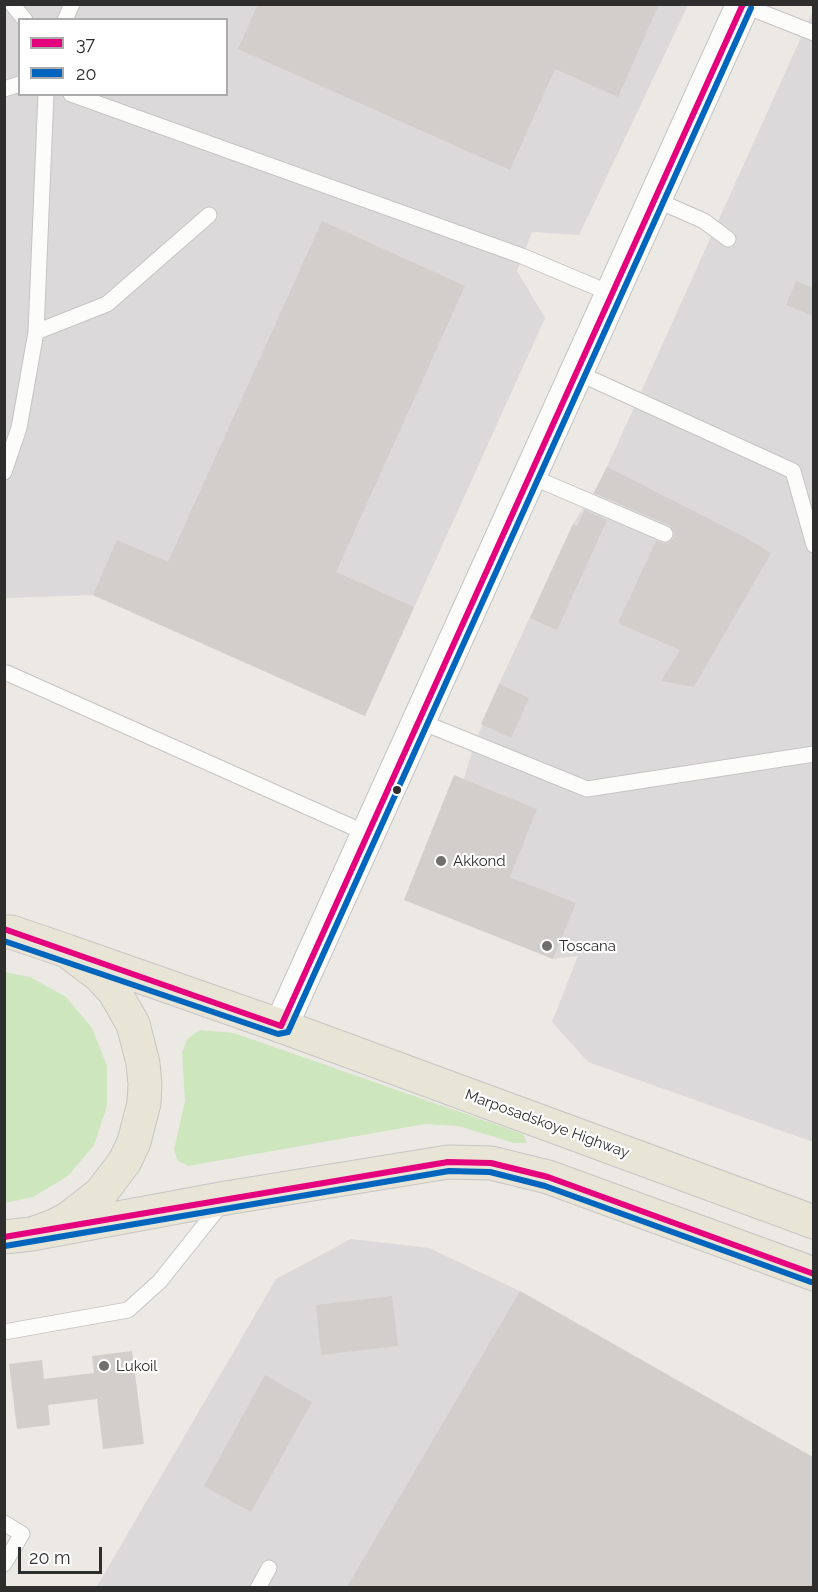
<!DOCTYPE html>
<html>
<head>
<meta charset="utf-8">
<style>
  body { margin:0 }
  #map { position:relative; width:818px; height:1592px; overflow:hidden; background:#ece8e4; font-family:Raleway,sans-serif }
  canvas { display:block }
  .frame { position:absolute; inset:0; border:6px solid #2e2e2e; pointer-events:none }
  .legend { position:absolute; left:18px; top:18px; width:210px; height:78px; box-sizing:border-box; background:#fff; border:2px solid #ababab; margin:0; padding:8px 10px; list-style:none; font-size:18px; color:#2e2e2e }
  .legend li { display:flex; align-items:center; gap:12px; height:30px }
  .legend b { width:30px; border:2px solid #ababab }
  .scale { position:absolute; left:18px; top:1547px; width:84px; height:27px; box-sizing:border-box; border:3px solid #2e2e2e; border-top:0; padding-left:8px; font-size:18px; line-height:21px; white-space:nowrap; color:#2e2e2e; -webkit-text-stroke:4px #fff; paint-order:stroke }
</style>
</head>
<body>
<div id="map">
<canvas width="818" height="1592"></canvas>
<div class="frame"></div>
<ul class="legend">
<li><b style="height:8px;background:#e5007d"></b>37</li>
<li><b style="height:8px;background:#0065bd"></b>20</li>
</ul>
<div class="scale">20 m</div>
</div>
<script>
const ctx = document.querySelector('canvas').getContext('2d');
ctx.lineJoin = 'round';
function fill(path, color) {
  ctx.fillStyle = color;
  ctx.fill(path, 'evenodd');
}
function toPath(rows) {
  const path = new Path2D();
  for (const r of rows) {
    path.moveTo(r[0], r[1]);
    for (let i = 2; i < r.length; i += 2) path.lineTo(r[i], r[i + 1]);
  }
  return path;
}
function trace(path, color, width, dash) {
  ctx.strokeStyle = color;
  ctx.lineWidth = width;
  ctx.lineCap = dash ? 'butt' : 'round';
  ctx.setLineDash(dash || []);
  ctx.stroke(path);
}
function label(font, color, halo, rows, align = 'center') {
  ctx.font = font + ' Raleway,sans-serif';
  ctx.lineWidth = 4.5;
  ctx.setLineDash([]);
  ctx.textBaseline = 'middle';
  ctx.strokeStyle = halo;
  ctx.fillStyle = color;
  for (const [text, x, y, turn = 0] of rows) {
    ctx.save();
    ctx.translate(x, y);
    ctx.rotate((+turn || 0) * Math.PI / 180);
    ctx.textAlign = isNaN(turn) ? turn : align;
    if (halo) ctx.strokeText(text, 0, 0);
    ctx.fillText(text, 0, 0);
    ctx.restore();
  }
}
const industrial = toPath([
  [4,5,688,5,579,235,532,232,517,271,545,318,365,716,93,595,5,598],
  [20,20,226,20,226,94,20,94],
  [813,11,813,1142,588,1062,552,1022,578,956,553,959,575,903,510,877,536,809,464,779,474,745,499,684,573,524,594,492,607,467],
  [351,1239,429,1248,520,1291,813,1458,813,1587,96,1588,276,1279]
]);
const green = toPath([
  [5,972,30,977,66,997,92,1028,107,1066,107,1106,94,1145,68,1176,33,1197,5,1203],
  [200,1030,234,1033,523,1134,527,1143,514,1143,458,1126,425,1124,188,1166,178,1161,174,1150,185,1101,182,1053,187,1039]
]);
const building = toPath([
  [258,4,659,4,618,97,555,69,510,170,238,49],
  [322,221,465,286,336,572,414,607,365,716,93,595,117,540,168,562],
  [796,281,813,288,813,316,786,305],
  [607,467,739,534,771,553,694,687,661,681,680,650,618,623,656,541,667,544,674,538,675,533,669,525,594,493],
  [585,510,607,520,557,630,530,618,573,524,577,526],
  [499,684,529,698,511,738,481,724],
  [454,775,537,809,510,877,576,903,553,959,404,900],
  [520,1291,813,1457,813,1587,347,1587],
  [392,1296,398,1346,321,1355,316,1305],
  [132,1351,144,1444,103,1449,97,1399,48,1405,50,1425,17,1429,9,1364,42,1360,44,1379,94,1373,92,1356],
  [265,1375,312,1402,251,1512,204,1486]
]);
const lane = toPath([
  [12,4,25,20],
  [743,5,814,33],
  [65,20,72,4],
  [4,89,20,84],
  [71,94,522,256,612,294],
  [654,199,704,221,728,239],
  [36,332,107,304,209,215],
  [576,372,793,471,814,545],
  [4,472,19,428,36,332,46,94],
  [530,476,665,534],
  [7,673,368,834],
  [419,721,587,789,814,754],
  [4,1332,128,1310,160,1281,223,1202],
  [4,1523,22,1534,4,1564],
  [258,1588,269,1568]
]);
const secondary = toPath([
  [281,1026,743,4]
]);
const primary = toPath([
  [4,932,11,932,67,951,99,975,114,991,133,1024,143,1063,145,1084,144,1103,134,1142,125,1161,101,1193,69,1218,54,1226,32,1234,4,1237],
  [67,951,281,1026,814,1222],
  [32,1234,226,1198,448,1162,491,1163,548,1177,814,1274]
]);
const bus1 = toPath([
  [4,929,281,1026,743,4],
  [4,1237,448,1162,491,1163,548,1177,814,1274]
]);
const bus2 = toPath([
  [4,941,278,1034,288,1032,751,8],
  [5,1246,449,1171,490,1172,545,1186,811,1282]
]);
const markers = [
  [397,790,5,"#2e2e2e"],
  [441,861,6,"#706f6e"],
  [547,946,6,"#706f6e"],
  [104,1366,6,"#706f6e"]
];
const poiNames = [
  ["Akkond",453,861],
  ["Toscana",559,946],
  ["Lukoil",116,1366]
];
const streetNames = [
  ["Marposadskoye Highway",547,1124,20]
];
fill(industrial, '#dcd9db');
fill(green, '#cee6be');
fill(building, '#d1cecb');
trace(lane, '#c5c4c5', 17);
trace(secondary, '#c5c4c5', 35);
trace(primary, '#c6c5c4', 35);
trace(lane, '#fcfcfb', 15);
trace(secondary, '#fcfcfb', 33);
trace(primary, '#e8e4d6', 33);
trace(bus1, '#e5007d', 6);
trace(bus2, '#0065bd', 6);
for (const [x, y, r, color] of markers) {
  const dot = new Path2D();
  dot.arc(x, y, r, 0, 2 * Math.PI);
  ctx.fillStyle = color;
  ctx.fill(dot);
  trace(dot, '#fff', 2);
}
label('15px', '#2e2e2e', '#fff', poiNames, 'left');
label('15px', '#2e2e2e', '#fff', streetNames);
</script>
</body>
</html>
